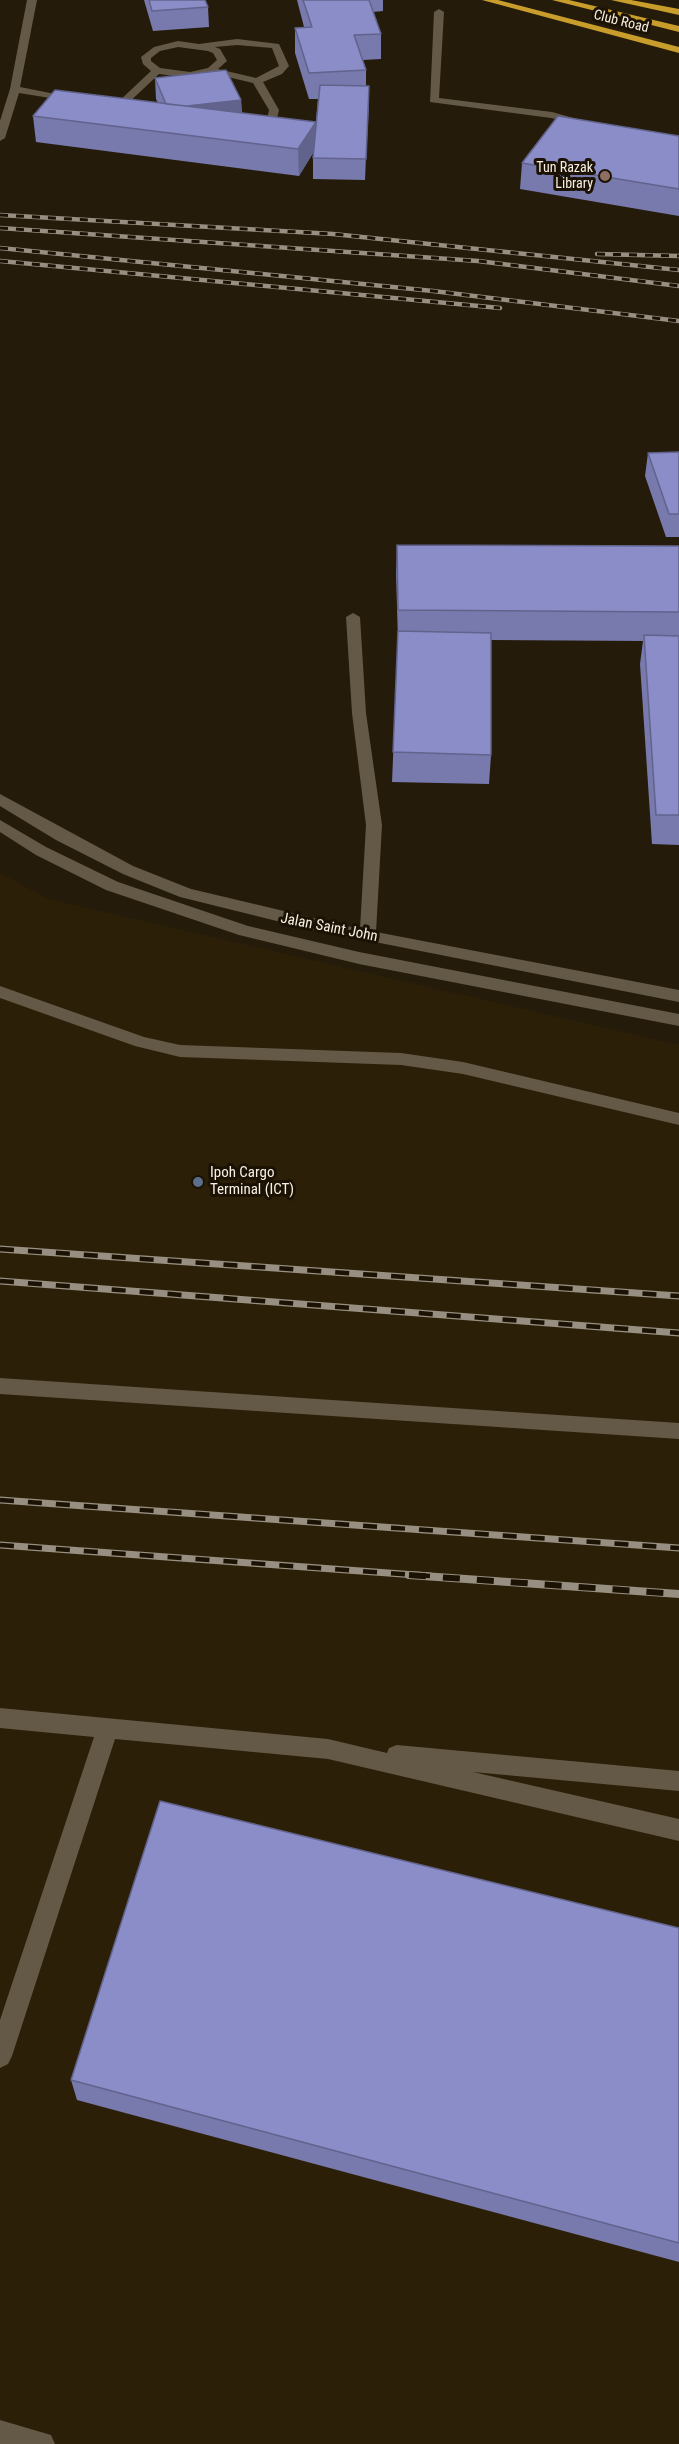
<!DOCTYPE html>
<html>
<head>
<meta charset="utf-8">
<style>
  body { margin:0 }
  canvas { display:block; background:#241b0a }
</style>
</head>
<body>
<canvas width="679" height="2444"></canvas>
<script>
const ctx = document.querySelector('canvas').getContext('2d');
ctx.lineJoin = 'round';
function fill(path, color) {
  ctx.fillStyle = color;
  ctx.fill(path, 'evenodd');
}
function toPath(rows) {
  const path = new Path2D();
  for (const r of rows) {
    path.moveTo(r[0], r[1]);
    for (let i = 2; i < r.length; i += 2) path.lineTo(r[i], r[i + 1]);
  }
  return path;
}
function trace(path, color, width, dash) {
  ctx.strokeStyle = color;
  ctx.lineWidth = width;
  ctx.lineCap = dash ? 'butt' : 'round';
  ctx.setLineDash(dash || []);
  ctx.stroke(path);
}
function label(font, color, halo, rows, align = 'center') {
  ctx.font = font + ' "Roboto Condensed",sans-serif';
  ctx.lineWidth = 6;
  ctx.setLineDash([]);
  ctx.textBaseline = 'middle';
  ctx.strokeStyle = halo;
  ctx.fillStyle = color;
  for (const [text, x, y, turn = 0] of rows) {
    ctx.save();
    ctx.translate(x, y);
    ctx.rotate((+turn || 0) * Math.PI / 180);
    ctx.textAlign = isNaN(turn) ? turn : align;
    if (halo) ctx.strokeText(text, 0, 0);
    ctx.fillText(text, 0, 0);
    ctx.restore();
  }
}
const built = toPath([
  [0,873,48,899,679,1045,679,2444,0,2444]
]);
const minor = toPath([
  [27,0,37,0,20,87,80,99,75,102,19,93,5,138,0,141,0,121,10,89,27,0],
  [439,9,444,12,439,98,552,112,584,121,584,125,551,118,430,102,434,12,439,9],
  [237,39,279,44,289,66,282,74,263,82,279,110,273,135,264,133,269,110,253,83,211,73,190,78,159,74,123,108,100,104,105,101,117,103,151,71,143,64,141,57,154,47,178,41,199,44,237,39],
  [237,45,272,48,279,66,256,78,218,69,227,61,220,49,215,47,237,45],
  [178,47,208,51,213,53,217,60,208,68,190,72,160,68,151,61,151,58,160,51,178,47],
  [353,613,360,617,366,713,382,825,376,932,679,990,679,1002,309,929,180,897,123,874,56,840,0,806,0,794,133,866,191,889,360,929,366,825,352,713,346,617,353,613],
  [0,820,46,847,118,882,248,926,359,952,679,1014,679,1026,359,964,239,935,106,890,36,855,0,832,0,820],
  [0,986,144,1037,180,1045,401,1053,463,1062,679,1113,679,1125,463,1074,401,1065,180,1057,135,1046,0,998,0,986],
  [0,1378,679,1423,679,1439,0,1394,0,1378],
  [0,1708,328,1739,387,1753,389,1748,397,1745,679,1771,679,1791,473,1772,679,1819,679,1841,328,1759,115,1739,12,2056,8,2064,0,2068,0,2020,94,1737,0,1728,0,1708],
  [0,2420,51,2435,55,2444,0,2444,0,2420]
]);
const highway = toPath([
  [482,0,498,0,679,47,679,53,482,0],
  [552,0,569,0,679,26,679,32,552,0],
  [611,0,631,0,679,9,679,15,611,0]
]);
const railFar2 = toPath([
  [0,215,333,234,679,270],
  [0,228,478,261,679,286],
  [0,248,433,291,679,321],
  [597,254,679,256],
  [0,261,500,308]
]);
const railFar1 = toPath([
  [0,1249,679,1296],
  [0,1281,679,1333],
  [0,1500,679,1548],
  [0,1545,430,1576]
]);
const rail = toPath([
  [409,1575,679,1594]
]);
const wall = toPath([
  [144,0,205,0,208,7,209,27,153,31],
  [297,0,383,0,383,11,373,12,381,34,381,59,363,60,366,70,366,86,369,86,365,180,313,179,313,153,299,176,36,142,33,116,158,103,156,99,155,78,241,100,242,113,316,122,318,99,309,99,295,53,295,28,304,27],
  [679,136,679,216,520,189,522,163],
  [679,452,679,537,666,537,645,476,648,453],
  [397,545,679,546,679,845,652,844,640,664,643,641,491,640,491,755,489,784,392,782,398,640,396,574],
  [679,1928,679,2262,77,2100,71,2080]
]);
const shadedWall = toPath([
  [369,86,369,107,365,180,366,159],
  [241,100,242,121,168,108],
  [316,122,316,148,299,176,298,149]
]);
const building = toPath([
  [149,0,205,0,208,7,152,11,149,0],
  [303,0,369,0,381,34,354,35,366,70,309,73,295,28,312,27,303,0],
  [226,70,241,100,187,106,166,104,155,78,226,70],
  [320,85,369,86,366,159,313,158,320,85],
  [55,90,316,122,298,149,33,116,55,90],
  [558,116,679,136,679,189,522,163,558,116],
  [679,452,679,514,669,514,648,453,679,452],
  [397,545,679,546,679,612,398,610,397,545],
  [398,631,491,633,491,755,393,752,398,631],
  [644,635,679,636,679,815,656,815,644,635],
  [160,1801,679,1928,679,2243,71,2080,160,1801]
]);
const markers = [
  [605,176,6,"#8d6e63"],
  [198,1182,6,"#5c6f8a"]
];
const farStreetnames = [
  ["Club Road",621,22,14]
];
const farPoinames = [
  ["Tun Razak",593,168],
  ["Library",593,184]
];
const streetNames = [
  ["Jalan Saint John",329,928,11]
];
const poiNames = [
  ["Ipoh Cargo",210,1173],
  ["Terminal (ICT)",210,1190]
];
fill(built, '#2c1f07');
fill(minor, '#645947');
fill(highway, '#c89d2c');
trace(railFar2, '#978f81', 4.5);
trace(railFar1, '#978f81', 7);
trace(rail, '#978f81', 8);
trace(railFar2, '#1b1203', 3, [8]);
trace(railFar1, '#1b1203', 4.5, [14]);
trace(rail, '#1b1203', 6, [17]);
fill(wall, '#7879ac');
fill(shadedWall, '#61638c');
fill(building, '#8b8dc8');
trace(building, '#61638c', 1.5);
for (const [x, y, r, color] of markers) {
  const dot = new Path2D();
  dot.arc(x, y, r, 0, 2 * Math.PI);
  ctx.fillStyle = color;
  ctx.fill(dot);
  trace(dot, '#1b1203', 2);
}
label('14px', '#f7f0e5', '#1b1203', farStreetnames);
label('14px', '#f7f0e5', '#1b1203', farPoinames, 'right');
label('15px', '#f7f0e5', '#1b1203', streetNames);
label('15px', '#f7f0e5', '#1b1203', poiNames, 'left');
</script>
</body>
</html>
